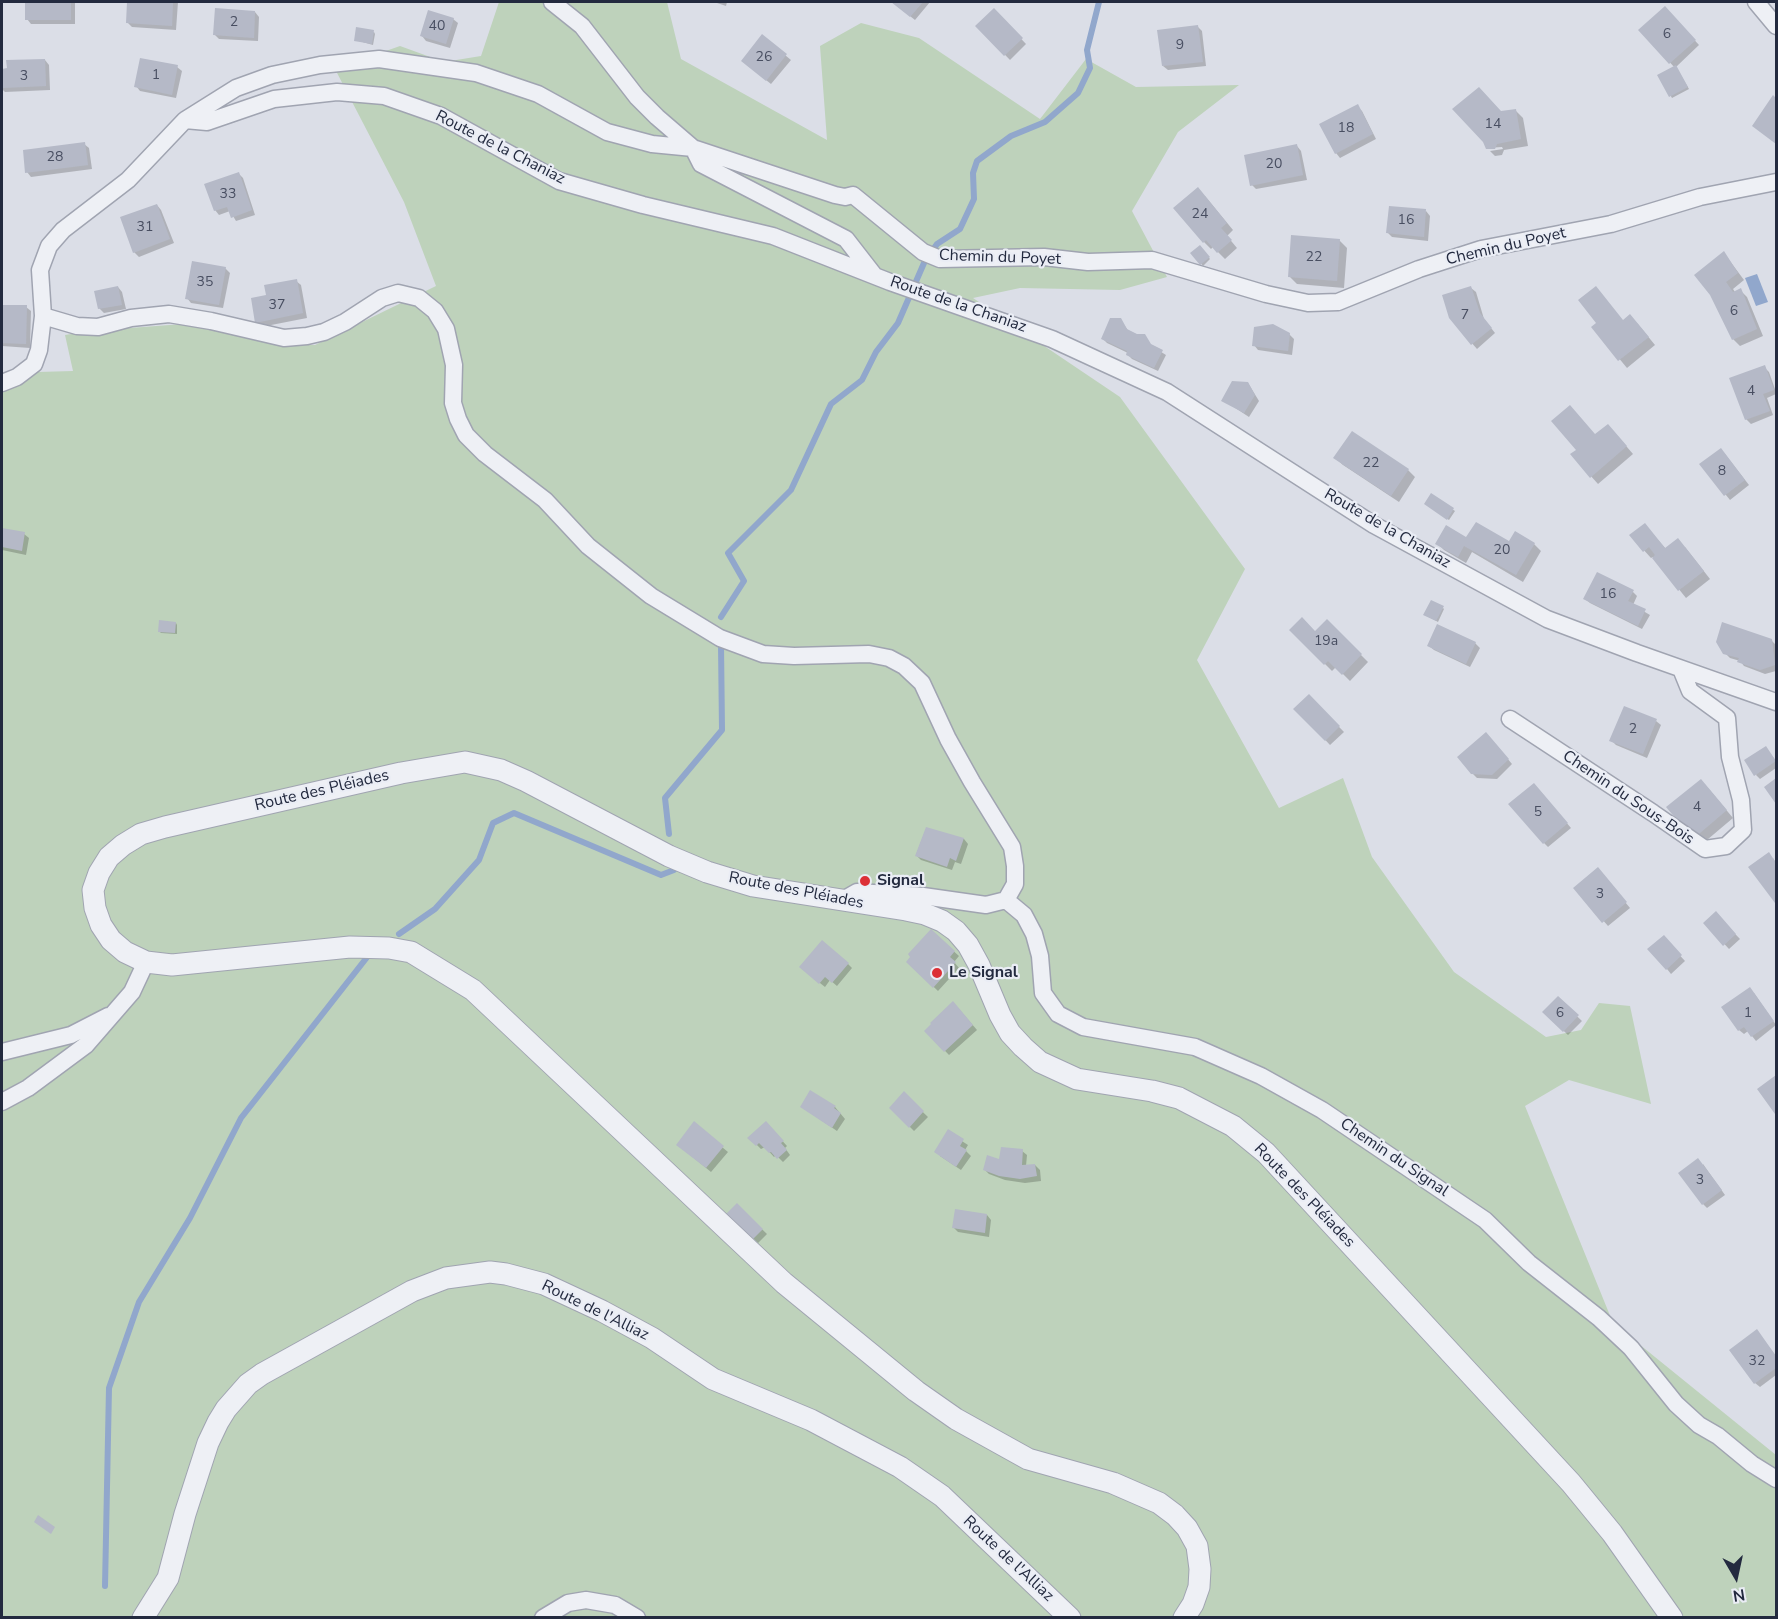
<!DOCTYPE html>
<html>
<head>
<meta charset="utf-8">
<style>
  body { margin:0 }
  #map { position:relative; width:1778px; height:1619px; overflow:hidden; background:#dbdee7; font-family:"Nunito Sans",sans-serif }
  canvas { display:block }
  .frame { position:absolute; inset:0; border:3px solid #232a3f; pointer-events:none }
  .north { position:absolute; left:1706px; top:1547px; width:60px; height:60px; -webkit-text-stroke:4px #eaedf5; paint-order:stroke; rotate:171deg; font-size:16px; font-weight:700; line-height:24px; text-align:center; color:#232a3f }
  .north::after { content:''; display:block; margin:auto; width:21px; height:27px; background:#232a3f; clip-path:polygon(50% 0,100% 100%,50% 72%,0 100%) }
</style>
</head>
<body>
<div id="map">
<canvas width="1778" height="1619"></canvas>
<div class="frame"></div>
<div class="north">N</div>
</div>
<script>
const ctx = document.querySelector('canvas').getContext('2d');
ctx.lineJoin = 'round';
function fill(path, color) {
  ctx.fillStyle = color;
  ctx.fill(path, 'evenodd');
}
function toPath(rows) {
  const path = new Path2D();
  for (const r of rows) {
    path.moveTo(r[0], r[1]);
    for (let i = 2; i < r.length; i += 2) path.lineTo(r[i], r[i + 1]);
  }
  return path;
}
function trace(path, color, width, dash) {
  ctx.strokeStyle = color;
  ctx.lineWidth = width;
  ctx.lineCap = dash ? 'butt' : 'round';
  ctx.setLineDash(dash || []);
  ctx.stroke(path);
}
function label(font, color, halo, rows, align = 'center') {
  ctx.font = font + ' "Nunito Sans",sans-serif';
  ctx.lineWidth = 4.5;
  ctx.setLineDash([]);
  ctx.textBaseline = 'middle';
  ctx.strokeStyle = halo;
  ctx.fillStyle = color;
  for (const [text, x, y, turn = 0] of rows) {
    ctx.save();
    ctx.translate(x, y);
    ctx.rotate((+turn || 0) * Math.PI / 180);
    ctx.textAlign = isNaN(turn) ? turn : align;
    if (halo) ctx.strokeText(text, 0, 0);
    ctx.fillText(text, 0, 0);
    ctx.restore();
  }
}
const green = toPath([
  [499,2,667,2,681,59,827,140,820,46,861,23,919,38,1040,119,1086,59,1136,87,1239,85,1178,132,1132,211,1167,277,1120,290,1020,288,973,298,1120,397,1245,569,1197,660,1279,808,1343,778,1372,857,1454,972,1546,1037,1581,1030,1599,1003,1630,1006,1651,1104,1569,1080,1525,1106,1613,1323,1776,1455,1776,1617,2,1617,2,373,73,371,65,335,90,331,183,324,278,345,315,345,436,286,404,202,335,69,400,46,444,62,481,56]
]);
const water = toPath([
  [1757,274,1768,302,1756,306,1745,278]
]);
const shadow = toPath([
  [27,2,75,2,75,24,31,24,27,19],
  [129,2,178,2,176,30,132,27,127,22],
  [714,2,727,2,726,6],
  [892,2,930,2,915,20],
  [1665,8,1699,45,1676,67,1689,89,1672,98,1659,76,1675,68,1640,30],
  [994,10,1026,44,1010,60,977,26],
  [255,12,259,17,258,41,219,39,215,35],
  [453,19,458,23,450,48,426,41,422,36],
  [1198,27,1202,31,1206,66,1168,70,1163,66],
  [374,32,375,34,373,45,355,40],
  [762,36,791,60,771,84,747,65],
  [45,60,49,65,50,90,5,92,2,89,2,70],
  [177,67,182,71,176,98,140,91,136,86],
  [1773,97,1776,99,1776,143,1754,126],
  [1357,106,1362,111,1376,139,1340,158,1336,153],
  [1515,110,1523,118,1528,146,1504,150,1502,155,1495,156,1490,151,1503,149,1502,147,1487,148,1501,113],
  [84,144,89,148,92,169,31,177,27,172],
  [1297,146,1301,151,1307,180,1256,189,1252,185],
  [239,174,243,178,255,215,236,221,230,211,219,215,215,210],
  [1205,196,1233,230,1227,236,1237,248,1225,259,1213,247,1211,249,1204,242],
  [157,205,161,210,174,243,139,257,134,252],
  [1426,211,1430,216,1428,241,1392,237,1388,233],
  [1339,240,1347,248,1344,288,1297,284,1290,277],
  [1200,247,1210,259,1203,266,1192,253],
  [1724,253,1744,280,1733,289,1735,292,1740,290,1747,297,1763,336,1740,346,1733,339,1711,294],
  [225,268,230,273,223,308,191,303,187,298],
  [296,281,301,285,307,318,261,327,257,322,268,296],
  [118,287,122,292,126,309,104,313,99,308],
  [1471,288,1476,292,1484,319,1495,333,1477,349,1450,318],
  [2,306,26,307,31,311,30,348,2,346],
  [1121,320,1129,332,1166,355,1158,371,1132,359,1128,355,1128,353,1107,343,1103,339],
  [1624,321,1637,323,1655,345,1627,368,1593,327,1598,324],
  [1289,334,1294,339,1292,355,1258,350,1254,345],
  [1764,367,1769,372,1776,392,1776,394,1767,398,1773,415,1751,424,1746,419],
  [1248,383,1259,401,1249,417,1223,400],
  [1615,433,1633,454,1598,484,1572,455,1596,436],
  [1725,454,1749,485,1730,500,1701,464],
  [1335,458,1408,470,1415,477,1399,502,1343,465],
  [1432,495,1455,511,1449,520,1428,506],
  [1645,525,1666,549,1685,547,1710,579,1686,598,1653,557,1651,558,1631,536],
  [2,530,24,534,29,538,26,555,2,550],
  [1467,539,1534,544,1541,551,1523,582,1472,552,1466,563,1444,550,1437,543],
  [1633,592,1637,596,1633,605,1650,615,1642,629,1590,603,1585,599],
  [1443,608,1444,609,1438,622,1427,616],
  [1327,621,1368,662,1350,681,1336,667,1332,671,1291,630,1315,633],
  [176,623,177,625,177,634,161,633,159,631],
  [1771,640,1776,645,1776,671,1765,674,1744,666,1740,661,1730,658,1725,653],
  [1475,643,1480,648,1470,667,1434,650,1429,646],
  [1309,696,1344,732,1330,745,1296,709],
  [1656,721,1661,725,1647,758,1616,745,1611,740],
  [1491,739,1512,764,1497,779,1477,778,1472,773],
  [1766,748,1776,761,1776,768,1760,779,1756,775],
  [1708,788,1733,818,1701,845,1694,838],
  [1538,789,1571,828,1548,847,1544,843],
  [926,829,964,839,968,844,961,864,955,862,952,870,921,860,916,855],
  [1773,858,1776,863,1776,903,1750,867],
  [1602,874,1630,908,1608,926,1575,888],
  [1716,914,1740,939,1729,949,1705,923],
  [931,931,959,956,954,962,959,968,938,991,908,962],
  [1663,937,1685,961,1671,974,1667,969],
  [848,964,852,968,837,986,830,980,825,987,805,971],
  [1754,993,1776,1025,1756,1041,1748,1031,1744,1034,1739,1030],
  [1558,998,1582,1021,1568,1035,1544,1012],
  [958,1008,977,1030,949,1055,926,1031],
  [904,1094,928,1117,914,1131,891,1108],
  [802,1107,835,1107,845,1119,837,1131],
  [766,1123,787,1146,785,1148,790,1155,783,1162,776,1155,774,1157,765,1147,761,1149,750,1138],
  [694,1124,728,1152,711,1172,683,1149],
  [948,1132,968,1145,965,1150,971,1156,961,1170,940,1156],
  [1022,1151,1027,1155,1026,1166,1035,1165,1040,1170,1041,1181,1025,1183,1005,1180,989,1174,984,1169],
  [1703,1164,1725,1195,1707,1208,1703,1204],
  [737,1205,767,1234,758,1243,728,1214],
  [987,1215,991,1220,989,1237,958,1232,954,1228],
  [1757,1331,1776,1356,1776,1375,1760,1387,1755,1383]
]);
const stream = toPath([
  [721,617,744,581,728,553,791,490,831,404,862,380,876,352,898,323,924,263,937,244,960,229,974,199,973,173,977,161,1011,136,1045,122,1078,93,1090,68,1087,50,1099,2],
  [669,834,665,798,722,730,721,645],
  [399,934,435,909,479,860,493,823,514,813,661,875,674,870],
  [105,1586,109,1388,139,1302,190,1218,241,1118,368,956]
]);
const building = toPath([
  [25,2,71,2,71,20,25,20],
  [127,2,173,2,172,26,126,23],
  [891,2,923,2,910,17],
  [1665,6,1696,40,1669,64,1638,30],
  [215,8,255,11,254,38,213,35],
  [994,8,1023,38,1004,56,975,26],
  [428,10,454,18,446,44,420,36],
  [1198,25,1203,62,1162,66,1157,30],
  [356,27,374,30,372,44,354,41],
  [762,34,787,54,766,81,741,61],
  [140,58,178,65,172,95,134,87],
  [45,59,46,86,2,88,2,69,7,68,6,60],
  [1676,65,1688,87,1669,97,1657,75],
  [1479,87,1501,111,1516,109,1521,139,1497,144,1495,149,1486,149,1483,142,1452,109],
  [1773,95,1776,98,1776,144,1752,126],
  [1358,104,1373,134,1335,154,1319,124],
  [85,142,88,165,25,173,23,150],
  [1297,144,1303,175,1250,186,1244,155],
  [239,172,252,210,231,218,227,207,214,211,204,184],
  [1198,187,1227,223,1221,228,1232,240,1217,253,1206,240,1203,243,1173,208],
  [157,204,170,239,133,253,120,217],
  [1389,206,1426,209,1424,237,1386,233],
  [1291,235,1340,239,1337,281,1288,277],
  [1200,245,1210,257,1200,265,1190,253],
  [1724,251,1738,273,1726,282,1733,292,1741,288,1757,329,1732,340,1710,295,1694,275],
  [192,261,226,267,219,305,185,299],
  [297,279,303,313,255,323,251,298,266,295,264,285],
  [118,286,122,305,98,309,94,291],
  [1471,286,1480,313,1492,328,1471,345,1449,318,1442,295],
  [1596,286,1623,320,1630,314,1649,337,1618,361,1591,327,1596,323,1578,300],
  [2,305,27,305,26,344,2,343],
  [1110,318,1121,318,1127,329,1137,334,1145,334,1151,344,1163,350,1154,368,1126,355,1127,351,1101,339],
  [1273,324,1290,333,1288,351,1252,346,1254,327],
  [1765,365,1774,390,1763,394,1770,411,1745,420,1729,378],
  [1232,381,1248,382,1255,395,1244,413,1221,401],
  [1570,405,1595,434,1608,424,1627,446,1590,478,1570,454,1576,450,1551,421],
  [1352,431,1409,469,1391,496,1333,458],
  [1721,448,1745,480,1724,496,1699,464],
  [1431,493,1454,508,1447,520,1424,504],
  [1476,522,1509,541,1515,531,1535,543,1516,575,1464,546,1458,557,1435,544,1446,525,1466,537],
  [1645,523,1665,548,1678,538,1704,571,1678,591,1652,558,1655,555,1649,547,1643,552,1629,535],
  [2,528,25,532,22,551,2,547],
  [1597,572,1634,590,1628,601,1646,609,1638,626,1583,599],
  [1431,600,1444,606,1436,621,1423,615],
  [1302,617,1315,631,1327,619,1362,654,1342,675,1328,661,1324,665,1289,630],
  [159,620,176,622,175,633,158,632],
  [1722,622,1772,639,1775,665,1760,670,1737,662,1739,658,1723,654,1716,642],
  [1437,624,1476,642,1466,664,1427,646],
  [1309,694,1340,726,1325,741,1293,709],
  [1624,706,1657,719,1643,754,1609,741],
  [1486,732,1509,759,1492,775,1471,774,1457,757],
  [1766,746,1776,761,1754,776,1744,760],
  [1776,778,1776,804,1764,787],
  [1701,779,1727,810,1693,839,1666,807],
  [1534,783,1568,823,1543,844,1508,804],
  [926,827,964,838,956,861,950,858,947,867,915,856],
  [1769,852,1776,863,1776,901,1775,903,1748,867],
  [1598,867,1627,902,1602,923,1573,888],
  [1716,911,1736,934,1723,946,1703,923],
  [931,929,955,951,950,957,956,962,933,988,906,962,910,957,908,954],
  [1664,935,1682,955,1666,970,1647,949],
  [822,940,849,963,832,983,825,977,819,984,799,967],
  [1750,987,1774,1021,1751,1037,1744,1027,1738,1031,1721,1007],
  [1558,996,1579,1015,1563,1032,1542,1012],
  [953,1001,973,1025,944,1052,924,1031,931,1024,930,1023],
  [1776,1075,1776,1113,1775,1114,1757,1089],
  [810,1090,836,1106,834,1108,841,1113,832,1128,800,1107],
  [904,1091,924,1111,909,1128,889,1108],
  [694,1121,724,1146,706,1168,676,1145],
  [766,1121,784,1141,781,1143,787,1150,777,1159,771,1152,769,1153,759,1143,756,1146,747,1138],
  [948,1129,964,1139,960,1146,967,1150,956,1167,934,1152],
  [1001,1147,1023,1149,1022,1165,1035,1164,1037,1176,1020,1179,999,1176,983,1170,987,1155,999,1159],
  [1698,1158,1722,1190,1702,1205,1678,1173],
  [737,1203,763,1229,752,1240,726,1214],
  [955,1209,987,1214,985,1233,952,1228],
  [1757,1329,1776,1356,1776,1368,1754,1384,1729,1350],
  [38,1515,55,1527,51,1534,34,1522]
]);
const minor = toPath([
  [552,2,582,26,637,97,657,117,693,148,701,164,846,239,874,275],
  [1756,2,1776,26],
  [185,120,236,88,272,75,320,65,379,59,476,73,538,94,607,132,652,144,693,148,835,195,845,197,853,195,923,252,940,259,1044,257,1088,262,1152,260,1266,294,1308,303,1338,302,1419,269,1481,249,1611,224,1700,197,1776,182],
  [2,383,17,377,34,364,39,350,43,316],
  [1510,719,1653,813,1705,849,1726,846,1743,830,1741,800,1730,757,1727,718,1690,691,1681,669],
  [843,900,857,892,923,896,986,905,1006,900,1015,884,1015,866,1012,847,972,782,948,739,922,683,904,666,889,658,869,654,794,656,763,654,720,638,651,596,588,546,545,500,485,454,466,435,458,419,453,403,454,365,446,329,435,311,419,298,398,293,382,298,345,322,324,332,307,336,284,338,211,321,169,314,131,318,98,327,77,326,43,316,40,270,49,246,63,230,128,180,185,120,207,122,274,99,337,92,384,96,441,116,559,181,643,205,773,236,890,282,1052,339,1167,392,1374,525,1547,619,1637,653,1776,702],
  [1006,900,1024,915,1034,934,1040,956,1043,993,1058,1014,1083,1027,1195,1047,1261,1076,1322,1110,1485,1220,1529,1263,1599,1318,1631,1348,1676,1404,1699,1425,1718,1436,1752,1464,1776,1479],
  [2,1052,71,1035,108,1016],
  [2,1102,28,1088,86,1045,132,992,146,962],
  [543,1618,568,1603,586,1600,615,1605,637,1618]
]);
const tertiary = toPath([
  [143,1618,168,1578,185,1514,208,1443,218,1422,226,1409,248,1384,262,1374,412,1291,446,1278,490,1272,506,1274,544,1284,602,1311,652,1338,713,1379,811,1420,900,1467,942,1496,1070,1618],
  [1184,1618,1193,1604,1199,1587,1200,1569,1197,1546,1187,1528,1175,1515,1159,1503,1113,1483,1028,1459,956,1419,916,1391,784,1283,473,990,411,952,389,948,350,947,172,965,146,962,125,952,111,940,101,925,95,908,93,890,99,873,109,857,123,845,141,834,165,827,401,773,465,762,501,770,526,781,669,856,707,872,753,886,906,910,925,914,942,921,956,931,968,945,979,965,1000,1015,1010,1033,1023,1047,1040,1062,1077,1079,1152,1091,1179,1098,1233,1126,1266,1153,1571,1483,1612,1533,1672,1618]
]);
const markers = [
  [865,881,6,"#dc3036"],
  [937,973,6,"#dc3036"]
];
const numberNames = [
  ["2",234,23],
  ["40",437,27],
  ["6",1667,35],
  ["9",1180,46],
  ["26",764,58],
  ["1",156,76],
  ["3",24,77],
  ["14",1493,125],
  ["18",1346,129],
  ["28",55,158],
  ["20",1274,165],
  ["33",228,195],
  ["24",1200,215],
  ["16",1406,221],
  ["31",145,228],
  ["22",1314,258],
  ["35",205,283],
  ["37",277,306],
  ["6",1734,312],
  ["7",1465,316],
  ["4",1751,392],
  ["22",1371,464],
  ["8",1722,472],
  ["20",1502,551],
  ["16",1608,595],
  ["19a",1326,642],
  ["2",1633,730],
  ["4",1697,808],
  ["5",1538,813],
  ["3",1600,895],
  ["6",1560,1014],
  ["1",1748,1014],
  ["3",1700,1181],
  ["32",1757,1362]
];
const streetNames = [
  ["Route de la Chaniaz",500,148,27],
  ["Chemin du Poyet",1506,247,-13],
  ["Chemin du Poyet",1000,258,2],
  ["Route de la Chaniaz",958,305,19],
  ["Route de la Chaniaz",1387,529,30],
  ["Route des Pléiades",322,791,-13],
  ["Chemin du Sous-Bois",1628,798,34],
  ["Route des Pléiades",796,891,11],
  ["Chemin du Signal",1394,1158,34],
  ["Route des Pléiades",1304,1196,46],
  ["Route de l'Alliaz",595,1311,26],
  ["Route de l'Alliaz",1008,1559,43]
];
const poiNames = [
  ["Signal",877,881],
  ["Le Signal",949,973]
];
fill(green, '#bed2bb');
fill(water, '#91a7cc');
fill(shadow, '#0003');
trace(stream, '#91a7cc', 6);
fill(building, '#b5b9c7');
trace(minor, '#a0a4b1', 19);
trace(tertiary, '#a0a4b1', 23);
trace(minor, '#eef0f5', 16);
trace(tertiary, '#eef0f5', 21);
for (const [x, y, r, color] of markers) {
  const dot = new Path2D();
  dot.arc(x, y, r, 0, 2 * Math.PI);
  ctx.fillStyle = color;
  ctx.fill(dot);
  trace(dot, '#eaedf5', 2);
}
label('14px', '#484e61', null, numberNames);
label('16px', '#232a3f', '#eaedf5', streetNames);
label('bold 16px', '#232a3f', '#eaedf5', poiNames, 'left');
</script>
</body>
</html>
